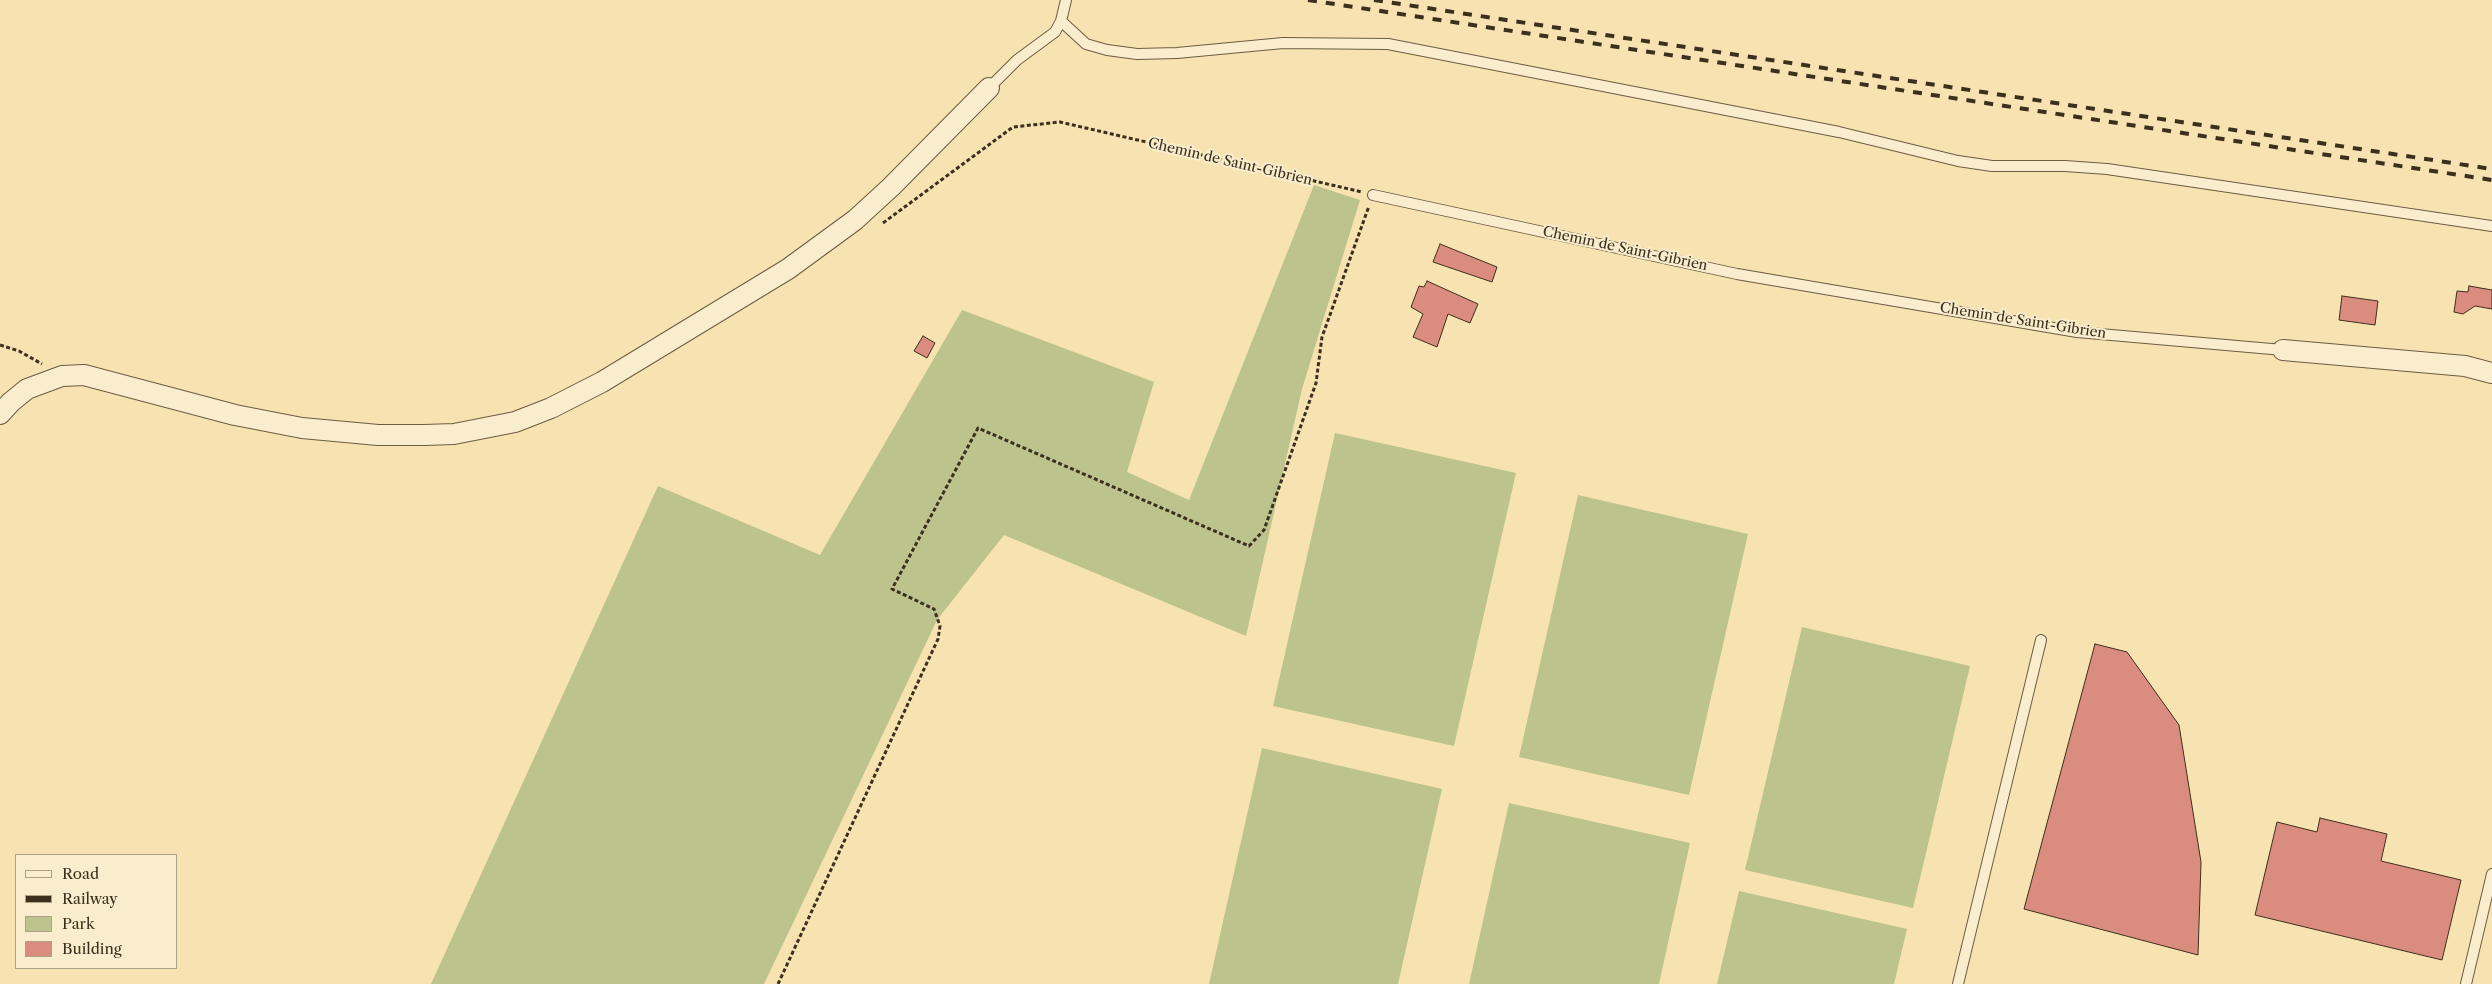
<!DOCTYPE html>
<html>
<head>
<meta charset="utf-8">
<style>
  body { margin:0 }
  #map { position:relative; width:2492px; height:984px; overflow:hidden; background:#f7e3b2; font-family:"Libre Caslon Text",serif }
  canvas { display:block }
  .legend { position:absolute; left:15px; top:854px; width:162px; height:115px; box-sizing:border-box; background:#faedcd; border:1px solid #aea187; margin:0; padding:6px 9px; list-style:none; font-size:15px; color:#3d2f1d }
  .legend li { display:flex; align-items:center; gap:10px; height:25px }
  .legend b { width:25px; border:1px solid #aea187 }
</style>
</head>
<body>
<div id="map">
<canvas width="2492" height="984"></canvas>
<ul class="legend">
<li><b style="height:6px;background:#faedcd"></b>Road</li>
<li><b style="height:6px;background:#3d2f1d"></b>Railway</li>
<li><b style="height:14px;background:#bdc38c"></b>Park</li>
<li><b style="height:14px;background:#da8c7e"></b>Building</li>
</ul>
</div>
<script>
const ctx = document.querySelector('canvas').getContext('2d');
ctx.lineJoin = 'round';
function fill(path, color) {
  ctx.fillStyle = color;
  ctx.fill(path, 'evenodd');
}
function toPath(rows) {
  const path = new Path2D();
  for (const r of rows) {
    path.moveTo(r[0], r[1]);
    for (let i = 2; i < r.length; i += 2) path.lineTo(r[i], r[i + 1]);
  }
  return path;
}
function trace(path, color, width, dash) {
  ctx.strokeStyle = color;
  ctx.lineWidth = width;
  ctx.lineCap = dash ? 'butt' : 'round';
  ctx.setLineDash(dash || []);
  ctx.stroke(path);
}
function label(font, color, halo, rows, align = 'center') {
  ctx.font = font + ' "Libre Caslon Text",serif';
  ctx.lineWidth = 4;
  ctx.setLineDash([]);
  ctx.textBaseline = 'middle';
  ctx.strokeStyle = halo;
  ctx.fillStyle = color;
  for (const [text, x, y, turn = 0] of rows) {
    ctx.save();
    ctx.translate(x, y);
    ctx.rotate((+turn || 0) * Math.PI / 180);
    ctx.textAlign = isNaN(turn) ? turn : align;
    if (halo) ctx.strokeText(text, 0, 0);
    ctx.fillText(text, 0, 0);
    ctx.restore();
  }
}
const green = toPath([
  [1314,185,1360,200,1302,389,1246,636,1004,535,937,620,764,984,431,984,658,486,820,555,962,310,1154,382,1127,472,1189,500],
  [1335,433,1516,473,1454,746,1273,706],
  [1578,495,1748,534,1689,795,1519,757],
  [1802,627,1970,666,1913,908,1745,870],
  [1262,748,1442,789,1398,984,1209,984],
  [1509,803,1690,843,1659,984,1469,984],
  [1739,891,1907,929,1894,984,1717,984]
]);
const building = toPath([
  [1440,244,1497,267,1492,282,1433,262,1440,244],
  [1427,281,1478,304,1470,323,1448,314,1437,347,1413,337,1423,314,1411,307,1419,286,1424,287,1427,281],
  [2469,286,2492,290,2492,309,2475,306,2463,314,2454,312,2457,291,2468,292,2469,286],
  [2342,296,2378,301,2375,325,2339,320,2342,296],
  [923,336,935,343,927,358,914,351,923,336],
  [2095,644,2127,652,2179,725,2201,862,2198,955,2024,909,2095,644],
  [2320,818,2387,834,2381,861,2461,880,2442,960,2255,915,2277,822,2317,832,2320,818]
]);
const path = toPath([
  [883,223,1013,127,1060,122,1362,192],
  [0,345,19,351,42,364],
  [778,984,938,639,940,626,934,609,892,589,978,428,1249,546,1264,530,1316,383,1322,337,1369,206]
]);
const lane = toPath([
  [1066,0,1061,21,1086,44,1107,50,1137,54,1177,53,1283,43,1388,44,1839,132,1958,161,1992,166,2065,166,2107,169,2492,226],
  [989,88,1017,60,1055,32,1061,21],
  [1373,195,1737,274,2077,332,2283,350],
  [1958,984,2041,640],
  [2466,984,2492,874]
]);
const street = toPath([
  [2283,350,2465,366,2492,373],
  [0,414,11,402,27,389,62,376,84,375,235,415,302,428,378,435,424,435,454,434,515,422,551,408,602,382,788,269,855,220,891,187,989,88]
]);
const rail = toPath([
  [1308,0,2492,180],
  [1374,0,2492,169]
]);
const streetNames = [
  ["Chemin de Saint-Gibrien",1230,162,13],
  ["Chemin de Saint-Gibrien",1625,249,12],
  ["Chemin de Saint-Gibrien",2023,321,9]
];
fill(green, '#bdc38c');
fill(building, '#da8c7e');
trace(building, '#3d2f1d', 1);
trace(lane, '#6c5c42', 12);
trace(street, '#6c5c42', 22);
trace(path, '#3d2f1d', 3, [4, 2.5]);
trace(lane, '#faedcd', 10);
trace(street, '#faedcd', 20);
trace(rail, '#3d2f1d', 4, [9, 9]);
label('14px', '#3d2f1d', '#faedcd', streetNames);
</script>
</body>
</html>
